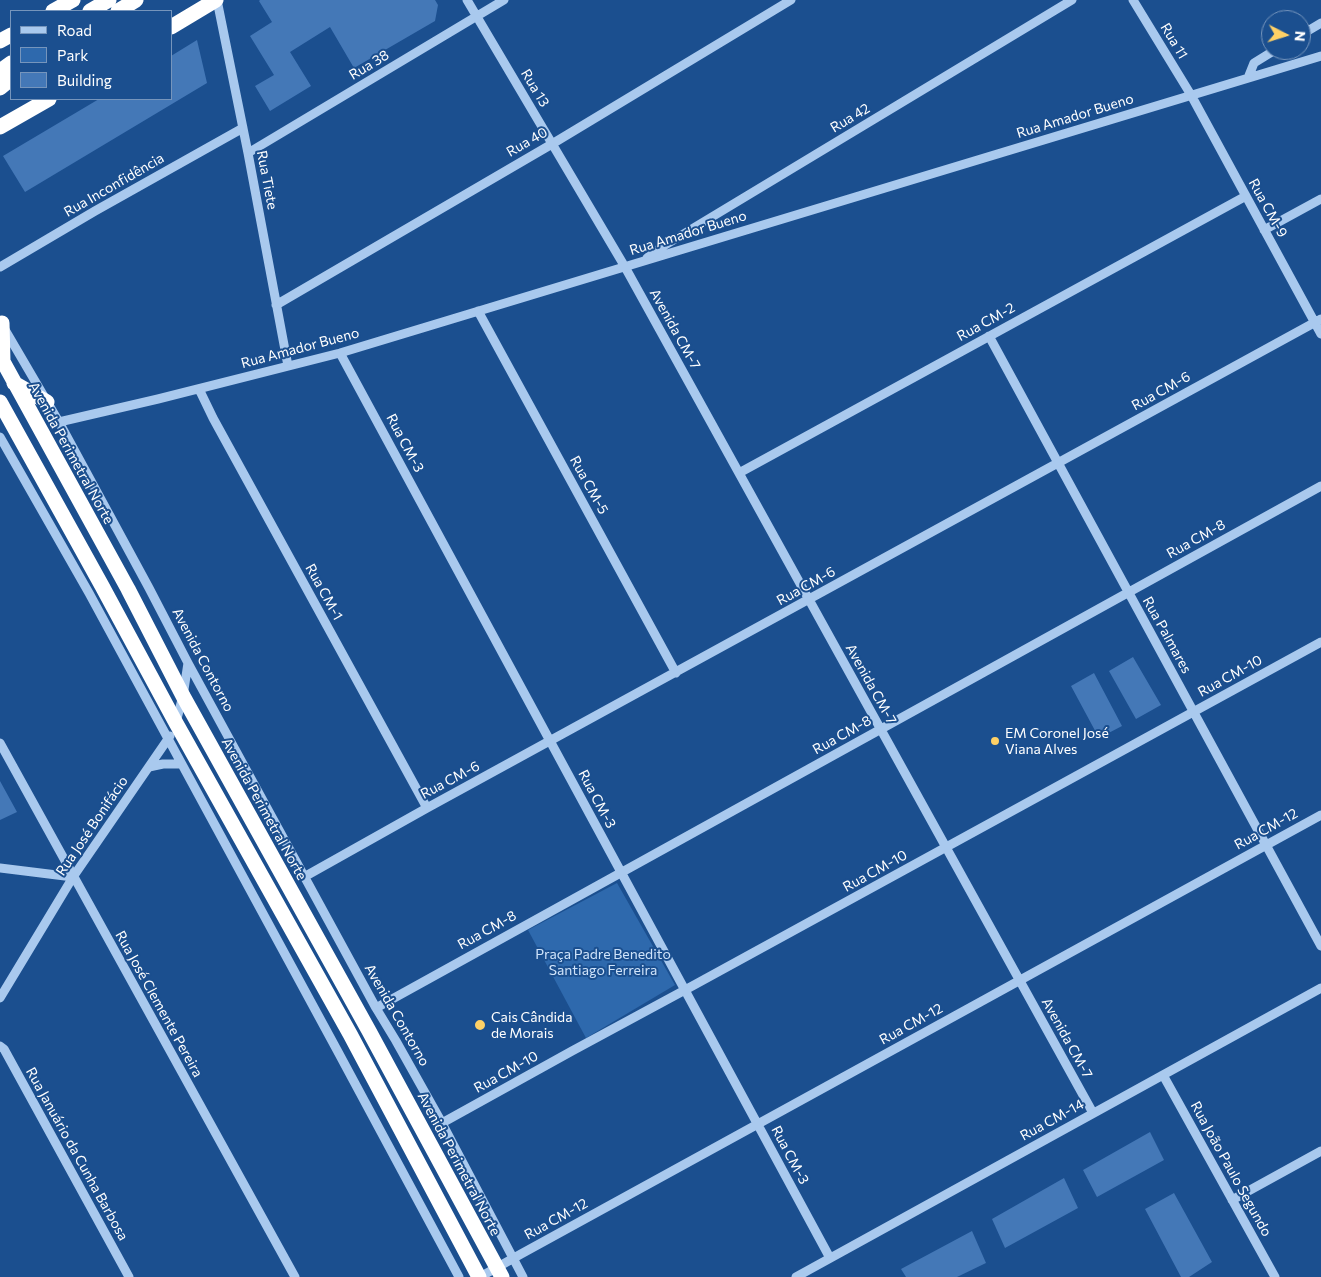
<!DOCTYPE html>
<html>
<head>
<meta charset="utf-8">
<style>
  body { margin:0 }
  #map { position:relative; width:1321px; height:1277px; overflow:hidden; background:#1b4f8f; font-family:Commissioner,sans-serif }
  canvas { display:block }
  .legend { position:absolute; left:10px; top:10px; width:162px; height:90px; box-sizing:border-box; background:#1b4f8f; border:1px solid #7695bc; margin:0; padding:6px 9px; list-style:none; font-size:15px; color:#fff }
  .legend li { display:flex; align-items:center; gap:10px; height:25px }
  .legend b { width:25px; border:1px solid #7695bc }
  .north { position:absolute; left:1261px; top:10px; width:50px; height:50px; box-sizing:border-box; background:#1b4f8f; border:1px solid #7695bc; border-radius:50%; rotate:95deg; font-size:14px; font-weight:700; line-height:20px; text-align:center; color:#fff }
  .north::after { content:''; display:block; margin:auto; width:18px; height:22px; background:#ffd166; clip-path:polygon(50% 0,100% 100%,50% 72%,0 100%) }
</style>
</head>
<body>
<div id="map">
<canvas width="1321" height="1277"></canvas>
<ul class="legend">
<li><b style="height:6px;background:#a9c9ee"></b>Road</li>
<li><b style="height:14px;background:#2e69ad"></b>Park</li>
<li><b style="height:14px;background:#4478b7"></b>Building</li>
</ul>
<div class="north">N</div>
</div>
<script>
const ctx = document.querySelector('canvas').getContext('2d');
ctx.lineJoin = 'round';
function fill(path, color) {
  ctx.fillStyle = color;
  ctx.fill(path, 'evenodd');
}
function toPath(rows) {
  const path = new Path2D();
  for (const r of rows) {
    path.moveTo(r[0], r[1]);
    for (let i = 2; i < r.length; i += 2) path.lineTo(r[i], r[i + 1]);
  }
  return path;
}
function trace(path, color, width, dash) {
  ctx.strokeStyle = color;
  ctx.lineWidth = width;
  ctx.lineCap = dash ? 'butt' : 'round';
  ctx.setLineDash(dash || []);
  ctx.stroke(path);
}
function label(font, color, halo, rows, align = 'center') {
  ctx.font = font + ' Commissioner,sans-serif';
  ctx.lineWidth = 4;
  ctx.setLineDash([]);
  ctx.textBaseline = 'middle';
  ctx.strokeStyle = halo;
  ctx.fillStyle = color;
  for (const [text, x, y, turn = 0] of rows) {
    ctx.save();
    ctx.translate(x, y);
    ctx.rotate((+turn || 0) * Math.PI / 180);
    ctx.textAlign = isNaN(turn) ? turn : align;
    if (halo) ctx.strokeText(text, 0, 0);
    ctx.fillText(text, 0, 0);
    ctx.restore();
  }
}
const green = toPath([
  [617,883,675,985,586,1038,528,930]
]);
const building = toPath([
  [260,0,435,0,438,5,435,21,354,68,330,27,290,52,311,86,270,111,255,86,274,75,250,36,272,22,259,1],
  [197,40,207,83,25,192,3,156,99,99,171,99,171,56],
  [1133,657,1161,705,1136,719,1109,671],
  [1094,673,1122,726,1099,738,1071,686],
  [0,781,17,812,0,820],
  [1150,1132,1164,1160,1097,1197,1083,1170],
  [1064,1178,1078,1208,1005,1248,992,1219],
  [1174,1193,1212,1262,1189,1277,1181,1277,1145,1209],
  [972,1231,986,1263,957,1277,906,1277,901,1269]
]);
const minor = toPath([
  [217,0,248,153,288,366],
  [467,0,625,267,1093,1113],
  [1133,0,1191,95,1321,334],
  [1301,35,1321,23],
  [1248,78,1254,63,1275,50],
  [248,153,504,0],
  [1264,230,1321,199],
  [647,258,657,250,1072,0],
  [0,267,95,211,243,128],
  [276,305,552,144,791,0],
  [478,311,676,673],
  [4,328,59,422,149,588,188,663,376,1008,396,1041,442,1123,523,1277],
  [989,336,1321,946],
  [340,353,830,1258],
  [199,389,213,418,427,808],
  [59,422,158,399,340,353,1321,56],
  [0,437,89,593,337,1050,459,1277],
  [739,473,1246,196],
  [176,722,183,696,188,663],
  [0,743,295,1277],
  [149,767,163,764,181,764],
  [0,868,73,877],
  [304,877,427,808,1321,319],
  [0,998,73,877,170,736],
  [376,1008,1321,486],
  [0,1046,4,1049,129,1277],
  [1163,1075,1275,1277],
  [442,1123,572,1051,685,990,1321,642],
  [1232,1200,1321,1151],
  [480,1277,521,1254,1321,815],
  [796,1277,1321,988]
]);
const highway = toPath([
  [53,11,73,0],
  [90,11,109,0],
  [118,11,136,0],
  [171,27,216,0],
  [0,41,11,35],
  [0,71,11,63],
  [0,88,11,79],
  [0,127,49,99],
  [2,323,3,361],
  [0,356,128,589,183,696,369,1031,502,1277],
  [14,383,47,402],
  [0,402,102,586,176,723,350,1034,479,1277]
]);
const markers = [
  [995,741,5,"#ffd166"],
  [480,1025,6,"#ffd166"]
];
const streetNames = [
  ["Rua 11",1174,41,59],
  ["Rua 38",369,65,-31],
  ["Rua 13",535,88,59],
  ["Rua Amador Bueno",1075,116,-17],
  ["Rua 42",850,118,-31],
  ["Rua 40",527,142,-30],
  ["Rua Tiete",267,180,79],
  ["Rua Inconfidência",114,185,-30],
  ["Rua CM-9",1268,208,61],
  ["Rua Amador Bueno",688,233,-17],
  ["Rua CM-2",986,322,-29],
  ["Avenida CM-7",675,329,61],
  ["Rua Amador Bueno",300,348,-15],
  ["Rua CM-6",1161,391,-29],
  ["Rua CM-3",405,443,62],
  ["Avenida Perimetral Norte",71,453,61],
  ["Rua CM-5",589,485,61],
  ["Rua CM-8",1196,539,-29],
  ["Rua CM-6",806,586,-29],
  ["Rua CM-1",324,592,61],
  ["Rua Palmares",1167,635,61],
  ["Avenida Contorno",203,660,62],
  ["Rua CM-10",1230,676,-29],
  ["Avenida CM-7",871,684,61],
  ["Rua CM-8",842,735,-29],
  ["Rua CM-6",450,780,-28],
  ["Rua CM-3",597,799,62],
  ["Avenida Perimetral Norte",264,809,61],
  ["Rua José Bonifácio",92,826,-56],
  ["Rua CM-12",1266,829,-29],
  ["Rua CM-10",875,871,-29],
  ["Rua CM-8",487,930,-29],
  ["Rua José Clemente Pereira",159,1004,61],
  ["Avenida Contorno",397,1015,60],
  ["Rua CM-12",911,1024,-29],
  ["Avenida CM-7",1067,1038,61],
  ["Rua CM-10",506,1072,-29],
  ["Rua CM-14",1052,1120,-29],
  ["Rua Januário da Cunha Barbosa",77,1154,61],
  ["Rua CM-3",790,1155,62],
  ["Avenida Perimetral Norte",459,1164,62],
  ["Rua João Paulo Segundo",1231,1169,61],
  ["Rua CM-12",556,1219,-29]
];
const poiNames = [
  ["EM Coronel José",1005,733],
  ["Viana Alves",1005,749],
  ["Cais Cândida",491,1017],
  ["de Morais",491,1033]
];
const parkNames = [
  ["Praça Padre Benedito",603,954],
  ["Santiago Ferreira",603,970]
];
fill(green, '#2e69ad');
fill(building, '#4478b7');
trace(minor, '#a9c9ee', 9);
trace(highway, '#fff', 15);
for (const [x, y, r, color] of markers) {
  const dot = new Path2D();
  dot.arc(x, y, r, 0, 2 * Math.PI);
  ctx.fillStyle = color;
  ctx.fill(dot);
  trace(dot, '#1b4f8f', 2);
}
label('14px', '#fff', '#1b4f8f', streetNames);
label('14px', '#fff', '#1b4f8f', poiNames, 'left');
label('14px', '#cfe3fa', '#1b4f8f', parkNames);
</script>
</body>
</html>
